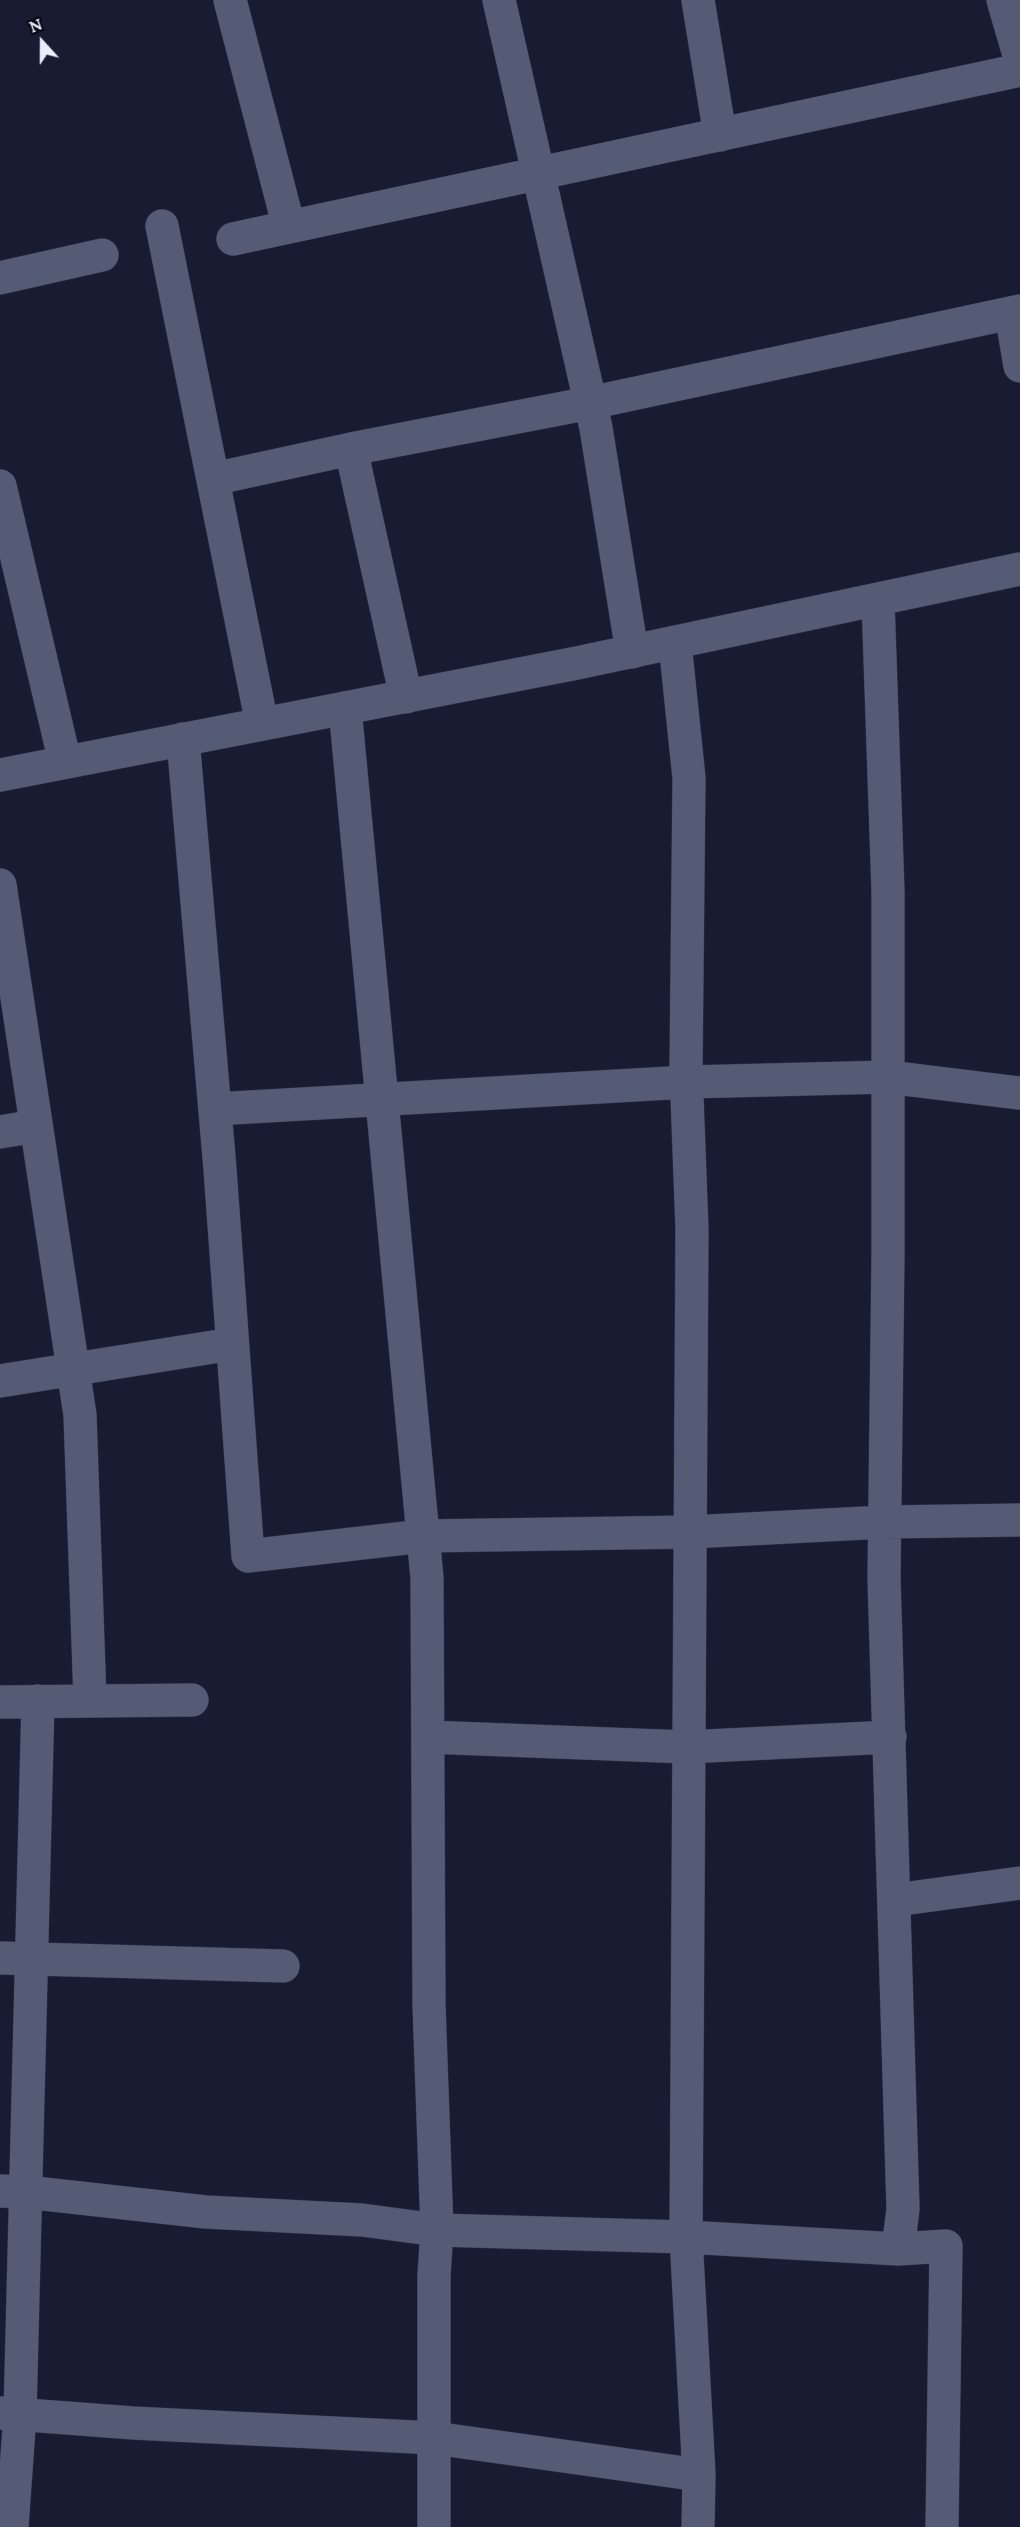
<!DOCTYPE html>
<html>
<head>
<meta charset="utf-8">
<style>
  body { margin:0 }
  #map { position:relative; width:1020px; height:2527px; overflow:hidden; background:#181b32; font-family:Lora,serif }
  canvas { display:block }
  .north { position:absolute; left:12px; top:12px; width:60px; height:60px; -webkit-text-stroke:4px #060710; paint-order:stroke; rotate:339deg; font-size:16px; font-weight:700; line-height:24px; text-align:center; color:#eaedfd }
  .north::after { content:''; display:block; margin:auto; width:21px; height:27px; background:#eaedfd; clip-path:polygon(50% 0,100% 100%,50% 72%,0 100%) }
</style>
</head>
<body>
<div id="map">
<canvas width="1020" height="2527"></canvas>
<div class="north">N</div>
</div>
<script>
const ctx = document.querySelector('canvas').getContext('2d');
ctx.lineJoin = 'round';
function toPath(rows) {
  const path = new Path2D();
  for (const r of rows) {
    path.moveTo(r[0], r[1]);
    for (let i = 2; i < r.length; i += 2) path.lineTo(r[i], r[i + 1]);
  }
  return path;
}
function trace(path, color, width, dash) {
  ctx.strokeStyle = color;
  ctx.lineWidth = width;
  ctx.lineCap = dash ? 'butt' : 'round';
  ctx.setLineDash(dash || []);
  ctx.stroke(path);
}
const street = toPath([
  [230,0,289,227],
  [499,0,596,428,632,652],
  [698,0,720,135],
  [1003,0,1020,58],
  [162,226,262,724],
  [233,239,1020,70],
  [0,278,102,255],
  [1011,313,1020,366],
  [351,449,406,697],
  [213,479,351,449,590,403,1020,311],
  [0,486,65,762],
  [675,643,689,778,686,1070,692,1229,686,2237,699,2475,698,2527],
  [345,708,427,1578,429,2005,437,2230,434,2275,434,2527],
  [183,739,220,1169,248,1556,423,1536,690,1532,885,1522,1020,1520],
  [0,885,80,1415,90,1700],
  [215,1109,687,1082,888,1077,1020,1093],
  [0,1132,36,1126],
  [0,1381,232,1344],
  [0,1702,192,1700],
  [428,1737,687,1747,890,1737],
  [895,1900,1020,1883],
  [0,1958,283,1966],
  [0,2191,26,2192,206,2212,362,2220,437,2230,686,2237,898,2249,903,2209,884,1578,888,1255,888,892,878,600],
  [898,2249,946,2246,942,2527],
  [0,2413,133,2423,434,2438,699,2475],
  [12,2527,20,2414,38,1701]
]);
const secondary = toPath([
  [0,775,577,663,1020,569]
]);
trace(street, '#333447', 34);
trace(secondary, '#333447', 34);
trace(street, '#565b75', 33);
trace(secondary, '#565b75', 33);
</script>
</body>
</html>
